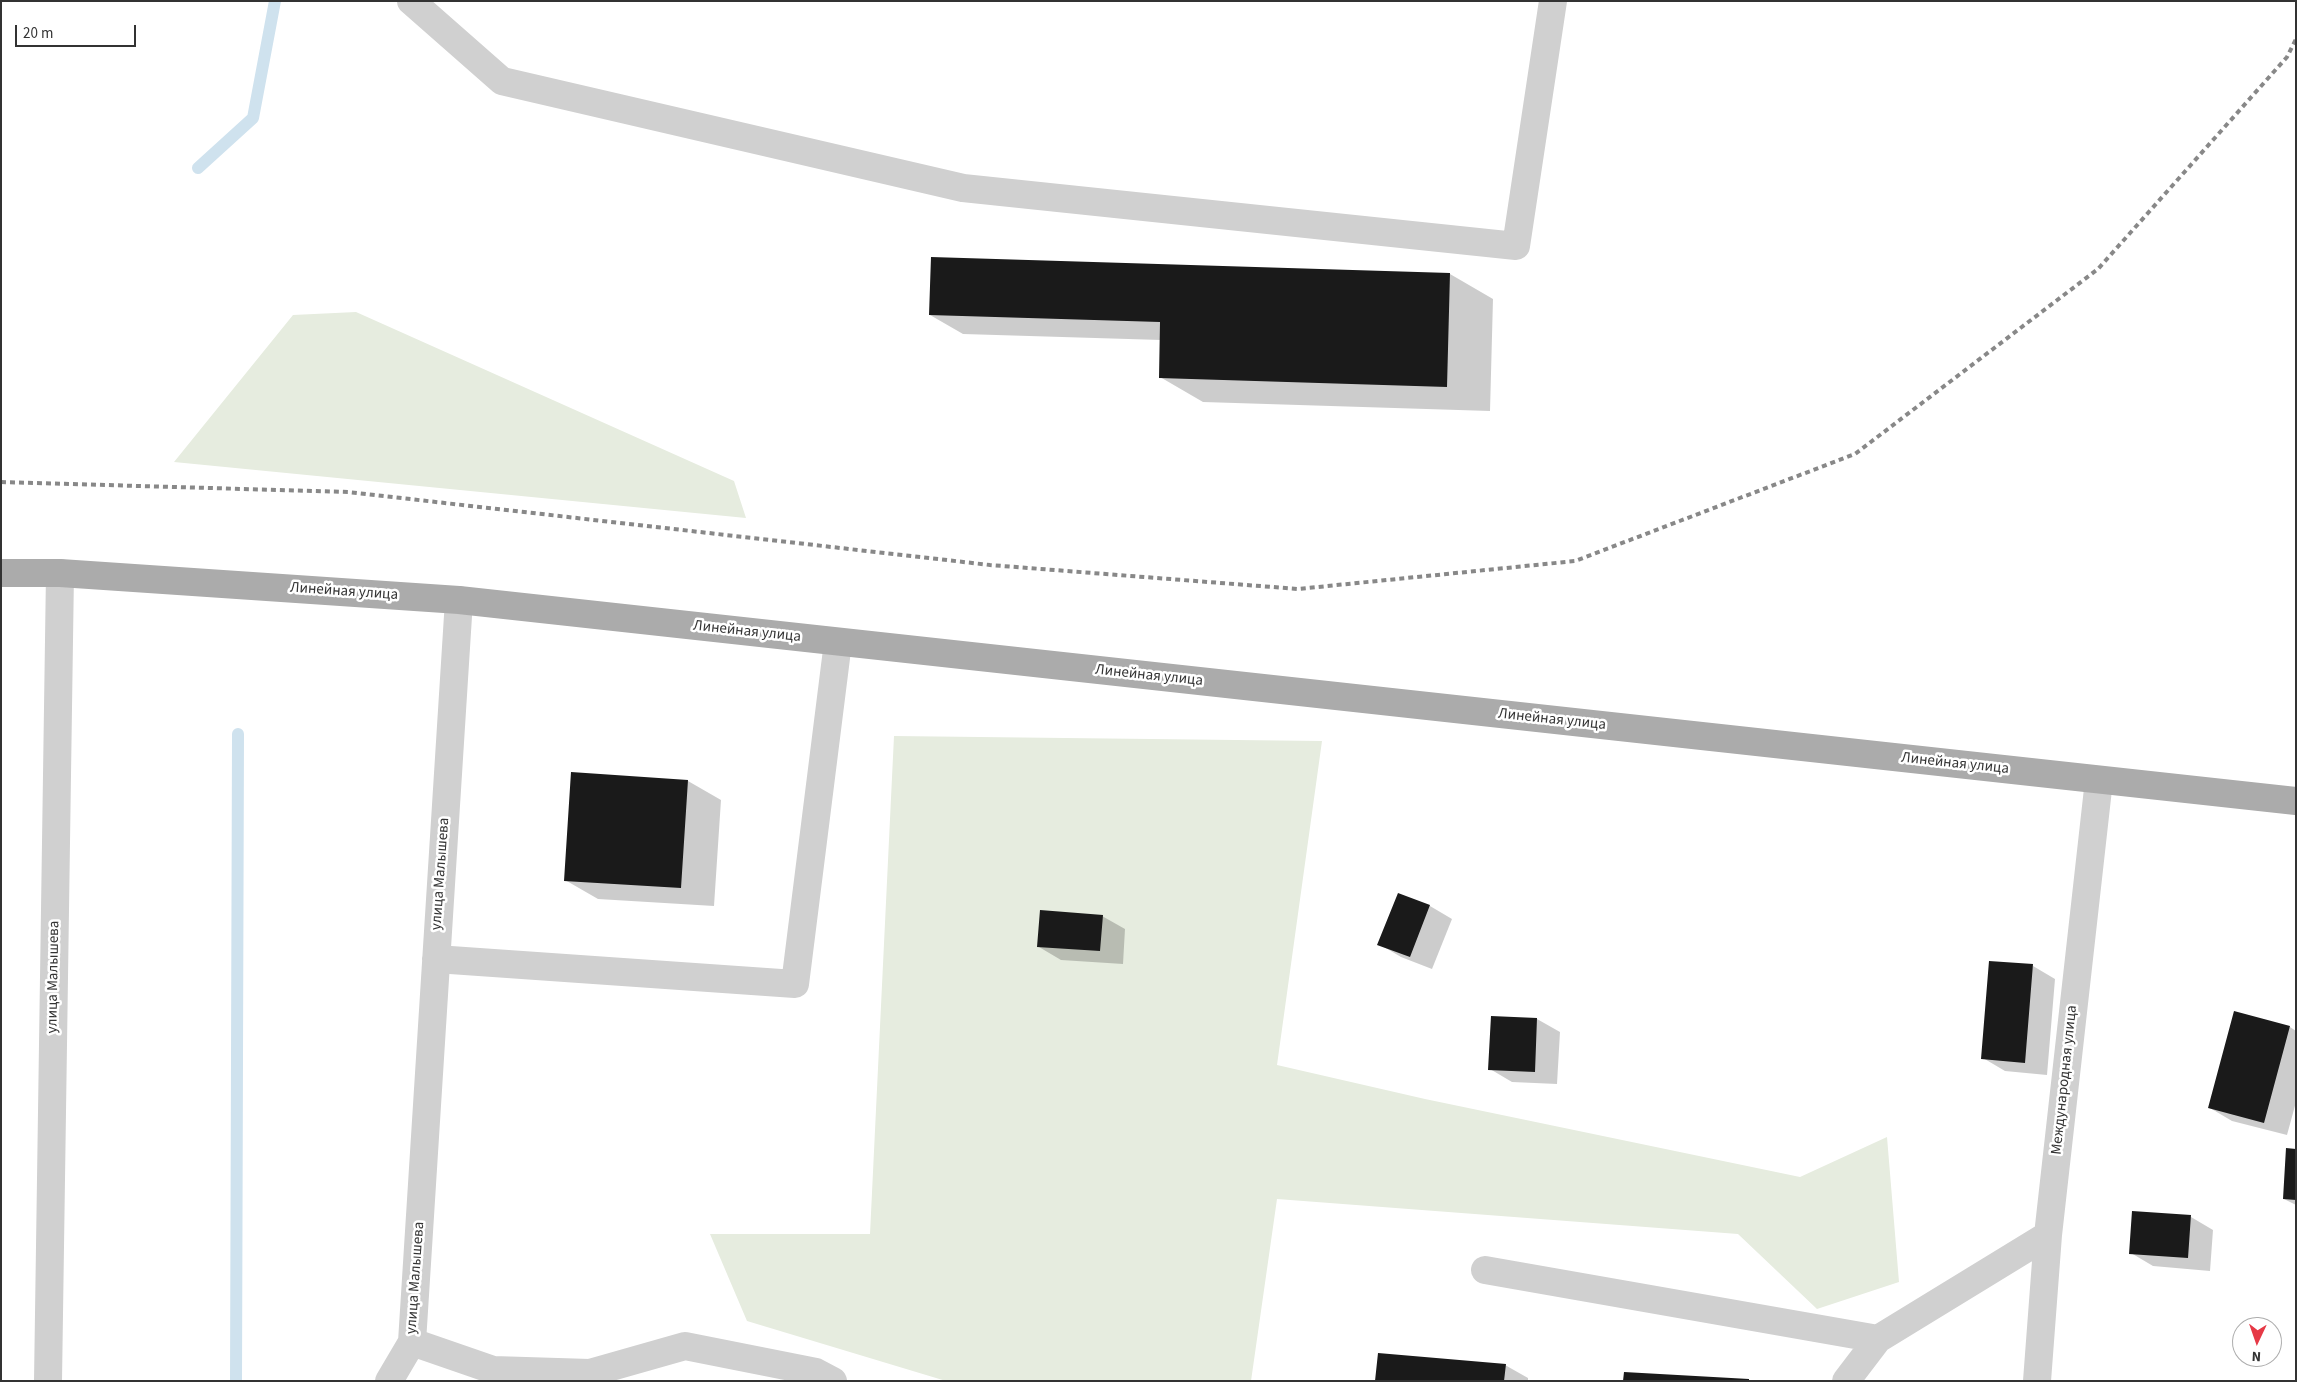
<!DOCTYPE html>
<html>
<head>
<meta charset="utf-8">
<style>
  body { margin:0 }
  #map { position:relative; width:2297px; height:1382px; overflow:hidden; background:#fff; font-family:"Source Sans 3",sans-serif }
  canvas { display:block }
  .frame { position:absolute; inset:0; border:2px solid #333; pointer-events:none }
  .north { position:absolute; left:2232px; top:1317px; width:50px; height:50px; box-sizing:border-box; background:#fff; border:1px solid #adadad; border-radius:50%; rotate:183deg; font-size:14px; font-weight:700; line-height:20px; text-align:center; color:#333 }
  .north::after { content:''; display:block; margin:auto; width:18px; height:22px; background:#e63946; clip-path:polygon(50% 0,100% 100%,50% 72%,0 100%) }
  .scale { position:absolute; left:15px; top:25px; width:121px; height:22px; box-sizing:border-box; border:2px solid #333; border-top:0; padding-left:6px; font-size:15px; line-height:18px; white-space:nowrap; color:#333; -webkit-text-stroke:4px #fff; paint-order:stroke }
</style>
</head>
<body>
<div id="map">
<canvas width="2297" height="1382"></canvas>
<div class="frame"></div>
<div class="north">N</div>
<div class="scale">20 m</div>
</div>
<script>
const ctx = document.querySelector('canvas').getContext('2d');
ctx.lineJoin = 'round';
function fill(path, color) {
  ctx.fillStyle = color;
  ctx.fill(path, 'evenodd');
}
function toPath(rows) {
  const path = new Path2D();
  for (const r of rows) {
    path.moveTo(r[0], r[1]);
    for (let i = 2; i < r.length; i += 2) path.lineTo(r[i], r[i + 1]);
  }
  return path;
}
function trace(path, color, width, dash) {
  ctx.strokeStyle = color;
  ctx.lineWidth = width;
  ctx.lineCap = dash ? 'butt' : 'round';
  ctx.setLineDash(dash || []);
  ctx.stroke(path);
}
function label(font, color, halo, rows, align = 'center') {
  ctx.font = font + ' "Source Sans 3",sans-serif';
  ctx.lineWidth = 5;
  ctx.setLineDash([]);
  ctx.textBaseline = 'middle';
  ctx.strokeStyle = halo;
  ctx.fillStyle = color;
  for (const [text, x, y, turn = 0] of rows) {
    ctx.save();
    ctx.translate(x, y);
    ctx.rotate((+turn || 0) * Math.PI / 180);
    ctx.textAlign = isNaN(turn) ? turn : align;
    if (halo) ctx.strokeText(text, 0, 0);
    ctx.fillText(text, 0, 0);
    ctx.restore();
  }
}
const green = toPath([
  [356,312,734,481,746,518,174,462,293,315],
  [894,736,1322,741,1277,1065,1425,1099,1800,1177,1887,1137,1899,1282,1817,1309,1738,1234,1277,1199,1251,1381,946,1381,747,1321,710,1234,870,1234]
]);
const shadow = toPath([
  [1163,266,1450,274,1493,299,1490,411,1203,402,1160,377,1161,340,963,334,930,315],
  [688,781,721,800,714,906,598,899,565,880],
  [1399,894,1430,906,1452,919,1432,969,1401,957,1379,944],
  [1102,916,1125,929,1123,964,1061,960,1039,947],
  [2033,966,2055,979,2047,1075,2005,1071,1983,1058],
  [1537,1019,1560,1032,1557,1084,1512,1082,1490,1069],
  [2290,1027,2296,1031,2296,1102,2287,1135,2232,1121,2210,1108],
  [2296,1150,2296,1205,2284,1199],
  [2191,1217,2213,1230,2210,1271,2153,1266,2131,1253],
  [1505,1365,1528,1378,1528,1381,1376,1381]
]);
const stream = toPath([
  [198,168,253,118,275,1],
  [236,1381,238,734]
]);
const building = toPath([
  [931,257,1450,273,1447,387,1159,378,1160,322,929,315],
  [571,772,688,780,681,888,564,881],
  [1398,893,1430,905,1410,957,1377,945],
  [1040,910,1103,915,1100,951,1037,947],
  [1989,961,2033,964,2025,1063,1981,1059],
  [2234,1011,2290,1026,2264,1123,2208,1108],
  [1491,1016,1537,1018,1535,1072,1488,1070],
  [2286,1148,2296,1149,2296,1200,2283,1199],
  [2132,1211,2191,1215,2188,1258,2129,1254],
  [1378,1353,1506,1364,1504,1381,1375,1381],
  [1624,1372,1749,1379,1749,1381,1623,1381]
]);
const minor = toPath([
  [411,1,502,81,963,188,1516,246,1553,1],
  [436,959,795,984,838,642],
  [1485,1270,1878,1339],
  [412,1342,493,1370,590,1373,685,1346,816,1372,833,1381],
  [48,1381,60,573],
  [389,1381,412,1342,459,600],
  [1846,1381,1878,1339,2048,1235],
  [2037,1381,2048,1235,2099,780]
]);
const major = toPath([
  [1,573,60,573,459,600,2296,801]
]);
const rail = toPath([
  [1,482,348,492,990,565,1298,589,1575,561,1855,454,2098,269,2287,57,2296,39]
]);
const streetNames = [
  ["Линейная улица",344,592,4],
  ["Линейная улица",747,632,6],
  ["Линейная улица",1149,676,6],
  ["Линейная улица",1552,720,6],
  ["Линейная улица",1955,764,6],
  ["улица Малышева",441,874,-86],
  ["улица Малышева",54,977,-89],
  ["Международная улица",2065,1080,-84],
  ["улица Малышева",416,1278,-86]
];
fill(green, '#e6ecdf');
fill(shadow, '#0003');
trace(stream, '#cfe2ee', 12);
fill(building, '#1a1a1a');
trace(minor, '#d0d0d0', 28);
trace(major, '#ababab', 28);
trace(rail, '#888', 4, [5, 4]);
label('15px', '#333', '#fff', streetNames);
</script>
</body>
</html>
